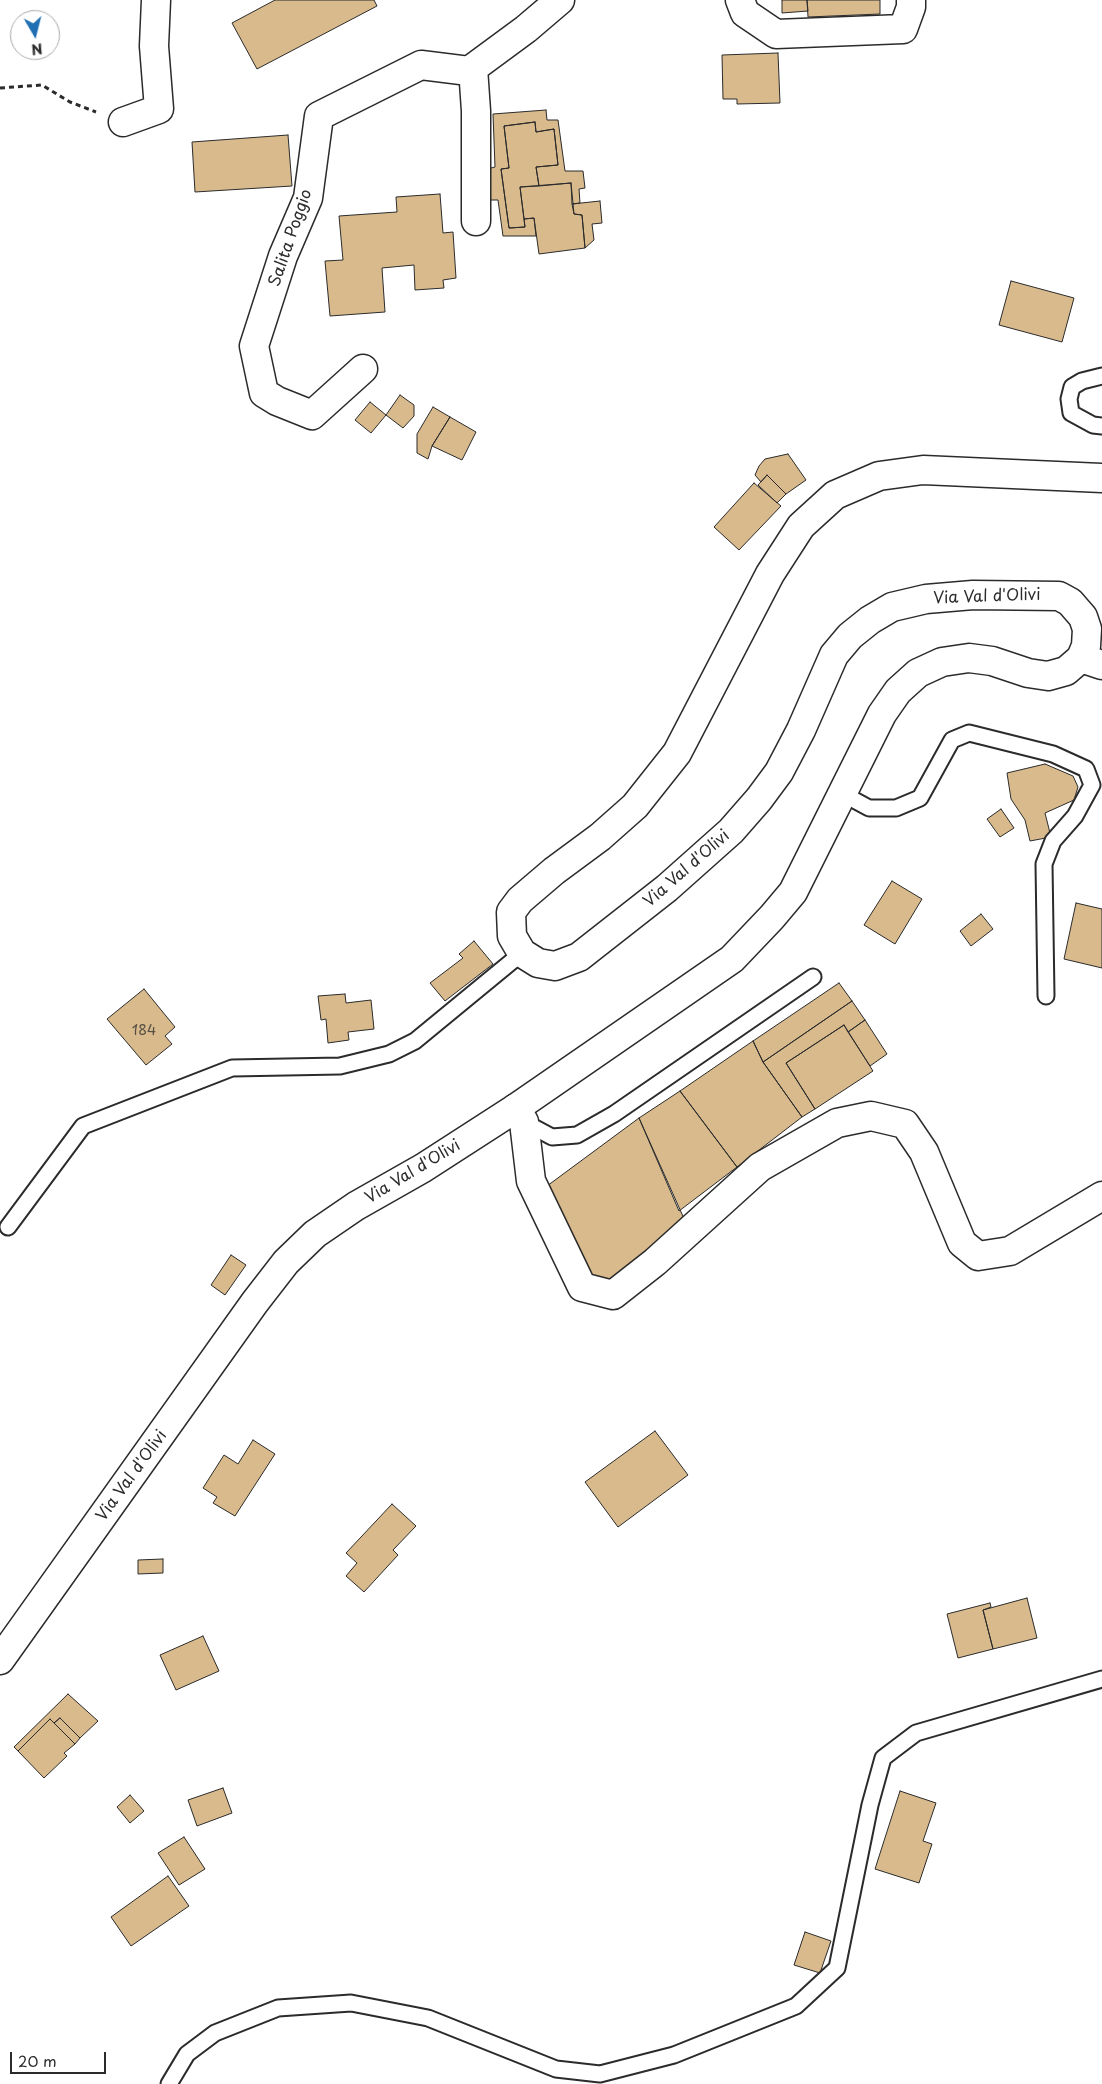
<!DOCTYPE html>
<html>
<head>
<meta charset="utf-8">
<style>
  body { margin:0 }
  #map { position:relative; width:1102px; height:2084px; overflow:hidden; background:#fff; font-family:"Playpen Sans",sans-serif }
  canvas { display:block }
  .north { position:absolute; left:10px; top:10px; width:50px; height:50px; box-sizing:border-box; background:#fff; border:1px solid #aaa; border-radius:50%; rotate:172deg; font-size:14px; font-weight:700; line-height:20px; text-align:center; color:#2b2b2b }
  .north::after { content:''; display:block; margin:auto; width:18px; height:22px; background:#1f6fb2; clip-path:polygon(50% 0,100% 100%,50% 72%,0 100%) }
  .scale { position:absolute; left:10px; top:2052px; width:96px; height:22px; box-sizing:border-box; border:2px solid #2b2b2b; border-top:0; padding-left:6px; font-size:15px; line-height:18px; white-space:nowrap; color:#2b2b2b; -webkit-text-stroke:4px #fff; paint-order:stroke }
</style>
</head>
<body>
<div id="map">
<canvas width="1102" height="2084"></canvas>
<div class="north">N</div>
<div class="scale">20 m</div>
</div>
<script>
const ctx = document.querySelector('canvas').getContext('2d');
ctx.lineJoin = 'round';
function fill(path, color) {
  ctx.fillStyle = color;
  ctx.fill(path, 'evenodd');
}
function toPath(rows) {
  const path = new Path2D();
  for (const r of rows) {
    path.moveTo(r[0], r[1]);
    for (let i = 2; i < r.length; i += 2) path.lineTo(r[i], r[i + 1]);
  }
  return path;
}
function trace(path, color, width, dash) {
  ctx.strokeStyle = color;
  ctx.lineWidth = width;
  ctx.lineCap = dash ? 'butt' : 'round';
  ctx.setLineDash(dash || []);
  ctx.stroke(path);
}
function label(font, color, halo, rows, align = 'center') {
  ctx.font = font + ' "Playpen Sans",sans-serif';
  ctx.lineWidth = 5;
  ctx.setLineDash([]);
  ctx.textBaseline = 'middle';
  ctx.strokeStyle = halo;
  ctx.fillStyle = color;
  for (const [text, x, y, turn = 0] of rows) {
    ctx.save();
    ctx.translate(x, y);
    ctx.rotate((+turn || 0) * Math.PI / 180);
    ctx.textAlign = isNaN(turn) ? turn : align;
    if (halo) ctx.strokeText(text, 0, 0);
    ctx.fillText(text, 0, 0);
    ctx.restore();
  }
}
const building = toPath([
  [275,0,374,0,377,6,257,69,232,23,275,0],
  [782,0,807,0,808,11,782,13,782,0],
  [807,0,880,0,880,14,808,17,807,0],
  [778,53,780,103,737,104,737,99,723,99,722,55,778,53],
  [546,110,547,120,558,120,565,171,583,171,585,188,579,189,580,203,572,204,571,183,539,186,536,167,558,165,554,129,536,132,535,122,504,126,509,168,501,169,509,228,525,227,524,219,534,218,536,236,503,236,498,200,488,200,487,169,495,167,493,114,546,110],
  [535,122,536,132,554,129,558,165,536,167,539,186,520,187,525,227,509,228,501,169,509,168,504,126,535,122],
  [288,135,292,186,195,192,192,142,288,135],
  [571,183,574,214,582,215,585,248,539,254,534,218,524,219,520,187,571,183],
  [440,194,443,233,453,232,456,278,443,280,444,288,415,290,414,265,382,268,385,312,330,316,325,261,343,260,339,216,397,212,396,197,440,194],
  [600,201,602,223,592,224,594,240,585,248,582,215,574,214,572,204,600,201],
  [1011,281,1074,298,1062,342,999,325,1011,281],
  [400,395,414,405,414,416,403,428,386,415,400,395],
  [370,402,386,415,371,433,355,420,370,402],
  [433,407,450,417,432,446,428,459,417,453,417,434,433,407],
  [450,417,476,432,462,460,432,446,450,417],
  [788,454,806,480,786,494,767,475,761,482,755,475,759,466,765,459,788,454],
  [767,475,786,494,777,503,758,485,767,475],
  [754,483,781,506,739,550,714,527,754,483],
  [1045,764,1073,776,1078,787,1074,800,1045,813,1051,837,1030,841,1025,820,1011,799,1007,773,1045,764],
  [1001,809,1014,828,1000,837,987,819,1001,809],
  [892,881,922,899,895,944,864,925,892,881],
  [1076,903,1102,909,1102,968,1064,959,1076,903],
  [981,914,993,929,971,946,960,931,981,914],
  [474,941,493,964,445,1001,430,983,463,958,459,954,474,941],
  [839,983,852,1001,763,1062,753,1041,839,983],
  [144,989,175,1027,165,1036,172,1044,146,1065,107,1019,144,989],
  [345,994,346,1003,371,1000,374,1029,348,1032,349,1040,328,1043,326,1019,321,1020,318,996,345,994],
  [852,1001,865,1020,848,1032,844,1025,786,1063,815,1109,802,1117,763,1062,852,1001],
  [865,1020,887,1054,870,1066,848,1032,865,1020],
  [844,1025,873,1071,815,1109,786,1063,844,1025],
  [753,1041,763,1062,802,1117,737,1167,680,1091,753,1041],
  [680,1091,737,1167,679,1211,639,1118,680,1091],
  [639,1118,686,1223,613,1281,589,1279,547,1186,639,1118],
  [231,1255,246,1265,225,1295,211,1285,231,1255],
  [655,1431,688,1475,618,1527,585,1482,655,1431],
  [253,1440,275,1454,235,1516,213,1503,217,1497,203,1488,224,1455,238,1464,253,1440],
  [392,1504,416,1526,393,1550,398,1555,364,1592,346,1576,357,1563,346,1553,392,1504],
  [163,1559,163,1573,138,1574,138,1560,163,1559],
  [1027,1598,1037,1638,993,1649,983,1610,1027,1598],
  [990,1603,991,1607,983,1610,993,1649,958,1658,947,1614,990,1603],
  [203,1636,219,1671,176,1690,160,1655,203,1636],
  [68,1694,98,1721,80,1738,60,1718,54,1723,50,1719,18,1751,14,1747,68,1694],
  [60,1718,80,1738,75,1744,54,1723,60,1718],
  [50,1719,75,1744,64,1753,67,1756,44,1778,18,1751,50,1719],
  [223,1788,232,1813,197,1826,188,1800,223,1788],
  [900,1791,936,1803,923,1841,932,1844,919,1883,875,1869,900,1791],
  [130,1795,144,1811,130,1823,117,1807,130,1795],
  [184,1837,205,1869,179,1885,158,1853,184,1837],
  [168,1876,189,1906,131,1946,111,1917,168,1876],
  [805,1932,831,1941,820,1973,794,1965,805,1932]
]);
const path = toPath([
  [0,88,42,85,70,102,96,112]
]);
const service = toPath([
  [1102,376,1082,381,1072,387,1069,399,1071,413,1093,425,1102,426],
  [843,794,869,808,896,808,920,798,952,740,969,733,1053,754,1086,769,1092,785,1075,816,1053,841,1044,864,1046,996],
  [524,1122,552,1137,577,1135,614,1114,813,977],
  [8,1227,83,1126,232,1068,340,1066,389,1054,415,1041,522,953],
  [169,2084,187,2054,215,2033,278,2008,351,2003,428,2018,556,2069,600,2074,674,2055,796,2006,837,1968,870,1805,883,1758,916,1733,1102,1679]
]);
const minor = toPath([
  [740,0,745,13,776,34,903,29,911,7,911,0],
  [473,68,476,111,476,221],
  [123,122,159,109,154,46,156,0],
  [363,369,312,415,277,401,264,393,254,346,283,256,308,198,319,116,421,65,469,71,526,29,560,0],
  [1081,658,1102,665],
  [516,1108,524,1122,531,1181,582,1287,613,1295,655,1262,760,1167,837,1123,871,1116,905,1124,924,1152,962,1243,978,1256,1010,1251,1102,1196]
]);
const tertiary = toPath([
  [0,1660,255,1302,286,1262,315,1234,356,1206,423,1168,516,1108,732,959,772,917,793,892,882,714,898,691,918,673,942,662,969,658,992,661,1028,673,1048,676,1066,671,1081,658,1086,646,1087,629,1083,617,1070,602,1059,596,973,595,926,599,892,607,870,620,850,636,834,655,801,730,779,772,759,799,731,831,667,888,579,957,555,966,538,963,522,953,512,936,511,912,520,900,554,871,600,837,635,806,677,753,770,574,801,526,835,495,879,476,923,470,1102,478]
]);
const numberNames = [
  ["184",144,1031]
];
const streetNames = [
  ["Salita Poggio",291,238,-71],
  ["Via Val d'Olivi",987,597,-2],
  ["Via Val d'Olivi",687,869,-41],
  ["Via Val d'Olivi",413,1172,-31],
  ["Via Val d'Olivi",132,1476,-54]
];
fill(building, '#d8ba8c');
trace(building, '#2b2b2b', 1);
trace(service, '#2b2b2b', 19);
trace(minor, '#2b2b2b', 31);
trace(tertiary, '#2b2b2b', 31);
trace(path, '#2b2b2b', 3, [5, 4]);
trace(service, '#fff', 15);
trace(minor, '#fff', 28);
trace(tertiary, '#fff', 28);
label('14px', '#564f43', null, numberNames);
label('16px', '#2b2b2b', '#fff', streetNames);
</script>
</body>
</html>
